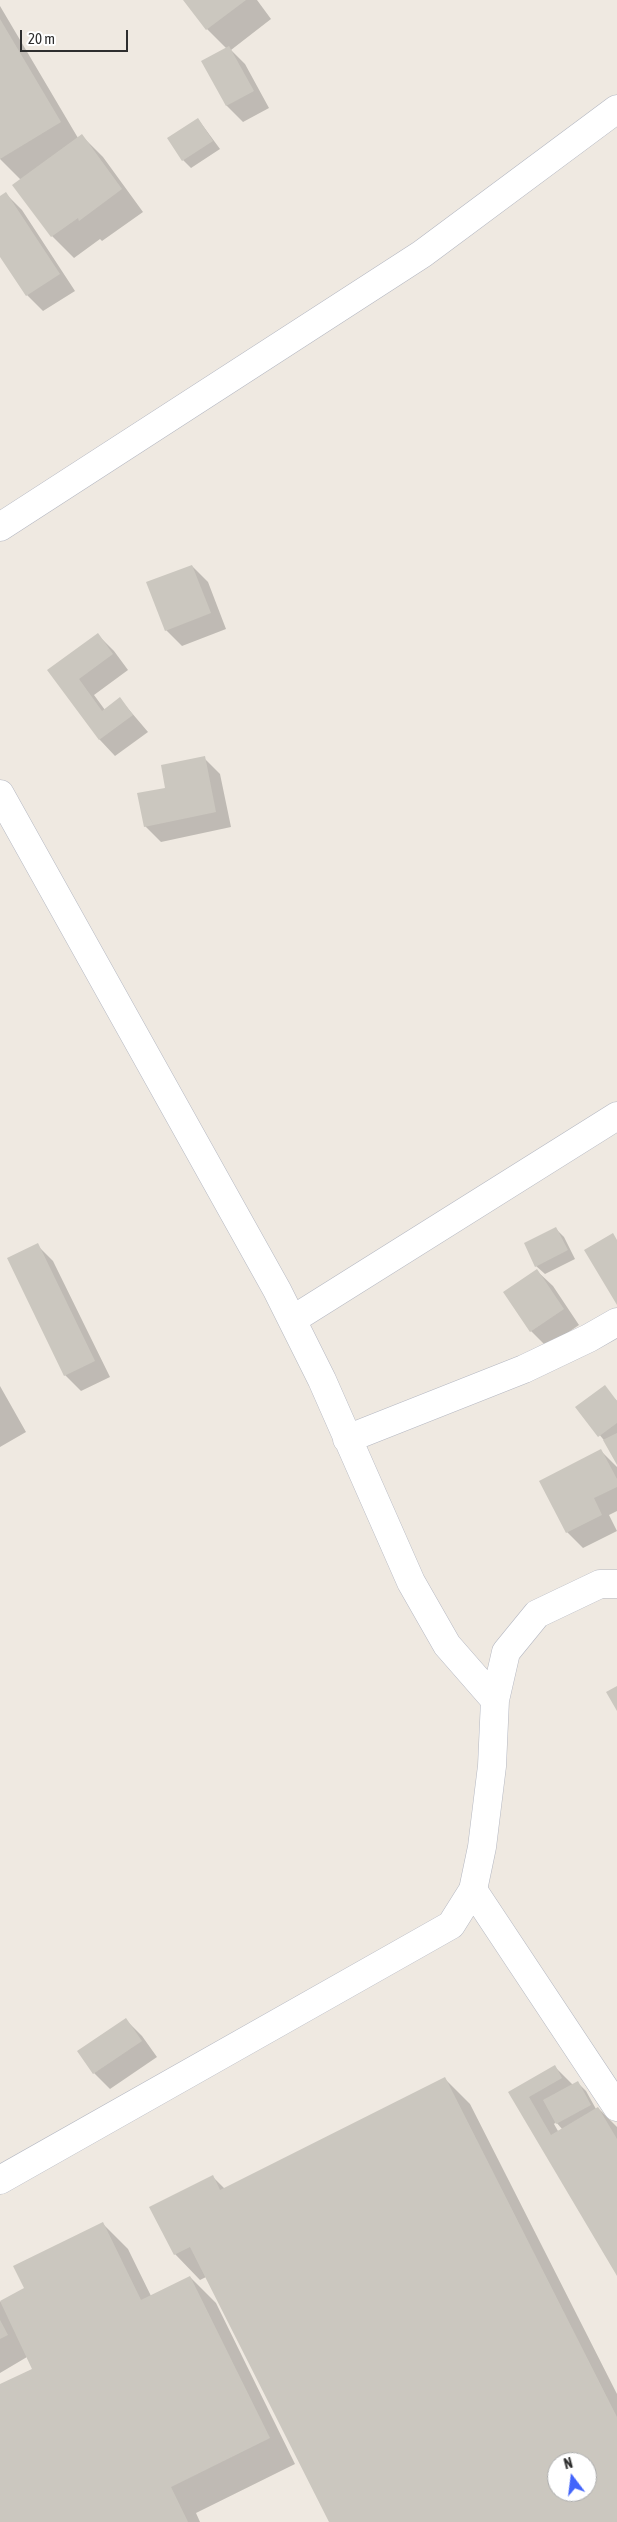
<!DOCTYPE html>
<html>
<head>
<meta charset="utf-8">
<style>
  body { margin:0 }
  #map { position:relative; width:617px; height:2522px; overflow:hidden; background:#efe9e1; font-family:"Asap Condensed",sans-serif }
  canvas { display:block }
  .north { position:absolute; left:547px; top:2452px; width:50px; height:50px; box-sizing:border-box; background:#fff; border:1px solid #ababab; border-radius:50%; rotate:345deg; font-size:14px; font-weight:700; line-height:20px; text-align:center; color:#2e2e2e }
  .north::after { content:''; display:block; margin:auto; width:18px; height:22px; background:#4264fb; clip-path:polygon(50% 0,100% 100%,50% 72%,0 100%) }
  .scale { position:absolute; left:20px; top:30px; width:108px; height:22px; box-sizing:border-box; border:2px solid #2e2e2e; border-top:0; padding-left:6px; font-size:15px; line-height:18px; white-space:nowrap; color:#2e2e2e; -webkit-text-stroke:4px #fff; paint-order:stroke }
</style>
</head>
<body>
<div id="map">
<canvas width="617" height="2522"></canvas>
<div class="north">N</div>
<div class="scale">20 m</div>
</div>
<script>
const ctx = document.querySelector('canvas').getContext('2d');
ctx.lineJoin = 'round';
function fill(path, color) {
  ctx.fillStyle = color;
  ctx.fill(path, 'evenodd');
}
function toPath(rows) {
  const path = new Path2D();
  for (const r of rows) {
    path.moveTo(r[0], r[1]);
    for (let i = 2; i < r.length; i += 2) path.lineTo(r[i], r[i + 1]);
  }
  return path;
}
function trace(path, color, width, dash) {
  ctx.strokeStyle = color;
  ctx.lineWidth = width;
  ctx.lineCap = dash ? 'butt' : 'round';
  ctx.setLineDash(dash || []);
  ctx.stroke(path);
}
const shadow = toPath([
  [185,0,257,0,271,19,231,50,245,64,269,108,243,122,227,106,203,61,227,49,207,29],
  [0,6,78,138,82,136,103,157,143,212,102,241,100,239,74,258,52,236,14,185,21,180,0,159],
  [198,119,220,149,191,168,183,160],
  [6,194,22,210,75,291,43,311,27,295,0,255,0,198],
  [192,566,208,582,226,629,182,646,166,630],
  [98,635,114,651,128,670,94,695,105,710,120,699,148,732,115,756,100,740,49,671],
  [204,758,220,774,231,827,161,842,145,826,167,789],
  [556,1229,564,1237,575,1259,545,1274,536,1266],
  [37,1245,53,1261,110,1377,81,1391,65,1375],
  [537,1271,553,1286,579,1325,547,1347,531,1331,505,1293],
  [0,1386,26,1432,0,1447],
  [604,1387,617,1401,617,1462,607,1444,577,1407],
  [601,1451,617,1467,617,1511,609,1515,617,1531,583,1548,567,1532],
  [126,2020,142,2036,157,2057,110,2089,94,2073],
  [555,2067,573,2085,578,2083,586,2091,596,2109,598,2108,617,2127,617,2273,510,2093],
  [556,2122,562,2129,558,2131,554,2124],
  [445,2079,470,2104,617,2394,617,2522,331,2522,206,2277,200,2280,175,2254,213,2177,225,2189],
  [557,2462,587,2462,587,2492,557,2492],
  [103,2224,128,2249,151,2296,190,2277,216,2303,295,2464,196,2513,200,2522,0,2522,0,2386,33,2369,27,2357,0,2373,0,2302,26,2289]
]);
const building = toPath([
  [183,0,246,0,206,30],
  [0,19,61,122,0,159],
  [229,46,254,91,226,106,201,61],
  [198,118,213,141,182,161,167,138],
  [82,134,122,189,79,221,78,218,51,237,12,185],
  [6,192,60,274,26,296,0,257,0,196],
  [192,565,211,613,165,631,146,582],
  [98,633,113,654,79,679,102,711,120,697,133,715,99,740,47,670],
  [205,756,216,812,144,827,137,793,165,788,161,765],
  [556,1227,568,1250,535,1267,524,1243],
  [613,1233,617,1240,617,1305,584,1250],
  [38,1243,95,1361,64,1376,7,1258],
  [537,1269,564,1309,530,1332,503,1292],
  [605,1385,617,1401,617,1423,598,1437,575,1407],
  [617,1433,617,1465,603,1440],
  [601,1449,617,1479,617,1487,594,1498,602,1515,566,1533,539,1481],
  [617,1686,617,1711,606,1692],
  [126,2018,142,2041,93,2074,77,2051],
  [555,2065,562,2078,529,2097,551,2135,598,2107,617,2139,617,2276,508,2092],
  [445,2077,617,2417,617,2522,329,2522,190,2247,174,2255,149,2207,213,2175,220,2190],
  [557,2462,587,2462,587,2492,557,2492],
  [578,2081,591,2105,556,2124,543,2100],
  [103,2222,141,2300,190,2276,270,2438,171,2487,188,2522,0,2522,0,2384,32,2369,0,2301,24,2288,13,2266],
  [0,2320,8,2335,0,2339]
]);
const minor = toPath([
  [0,527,422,254,617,109],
  [0,794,277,1290,322,1380,411,1582,447,1645,495,1700],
  [292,1320,617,1116],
  [347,1439,524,1369,589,1338,617,1322],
  [473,1890,617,2107],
  [0,2180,451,1925,473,1890,482,1847,492,1766,495,1700,506,1652,537,1614,600,1584,617,1584]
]);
fill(shadow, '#0003');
fill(building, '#cbc7bf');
trace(minor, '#b4b7c1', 29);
trace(minor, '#fff', 28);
</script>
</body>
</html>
